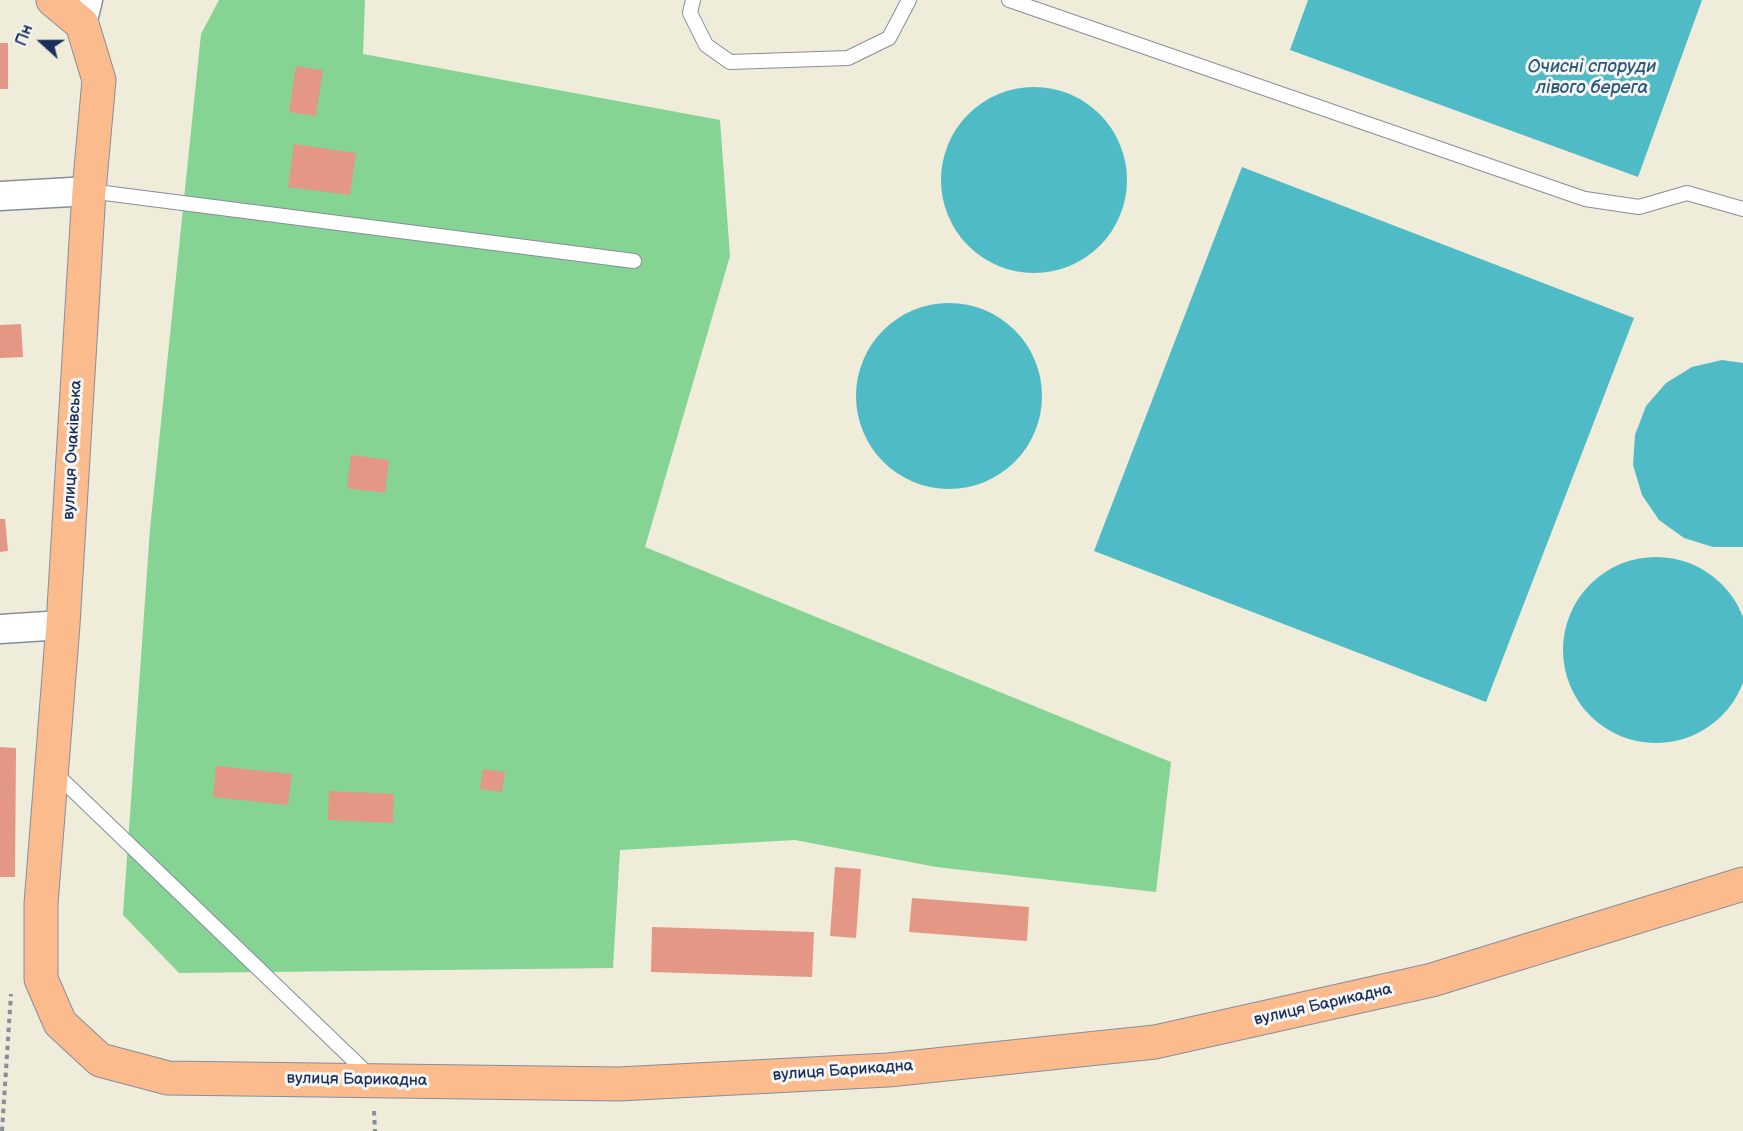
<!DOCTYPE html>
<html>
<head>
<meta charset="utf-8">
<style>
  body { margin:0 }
  #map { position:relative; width:1743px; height:1131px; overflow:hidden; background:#efecda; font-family:"Balsamiq Sans",sans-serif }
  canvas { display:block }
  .north { position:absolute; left:12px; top:12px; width:60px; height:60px; -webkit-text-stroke:4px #f6f6f2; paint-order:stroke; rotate:291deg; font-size:16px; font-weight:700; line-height:24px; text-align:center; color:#1b2f5e }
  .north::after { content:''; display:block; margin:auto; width:21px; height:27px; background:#1b2f5e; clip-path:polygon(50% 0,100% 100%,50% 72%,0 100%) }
</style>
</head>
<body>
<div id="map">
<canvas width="1743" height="1131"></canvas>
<div class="north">Пн</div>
</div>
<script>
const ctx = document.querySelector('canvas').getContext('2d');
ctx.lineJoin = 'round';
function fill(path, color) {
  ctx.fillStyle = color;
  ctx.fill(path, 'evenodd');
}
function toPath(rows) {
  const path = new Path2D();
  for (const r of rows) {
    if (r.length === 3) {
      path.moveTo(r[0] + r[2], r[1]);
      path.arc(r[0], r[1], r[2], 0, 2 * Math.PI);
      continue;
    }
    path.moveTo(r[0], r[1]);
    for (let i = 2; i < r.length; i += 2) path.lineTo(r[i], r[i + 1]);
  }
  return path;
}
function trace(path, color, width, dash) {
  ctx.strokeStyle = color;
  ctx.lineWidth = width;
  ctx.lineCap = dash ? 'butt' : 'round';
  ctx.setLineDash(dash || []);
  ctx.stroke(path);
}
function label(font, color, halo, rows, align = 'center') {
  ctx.font = font + ' "Balsamiq Sans",sans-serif';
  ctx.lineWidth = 6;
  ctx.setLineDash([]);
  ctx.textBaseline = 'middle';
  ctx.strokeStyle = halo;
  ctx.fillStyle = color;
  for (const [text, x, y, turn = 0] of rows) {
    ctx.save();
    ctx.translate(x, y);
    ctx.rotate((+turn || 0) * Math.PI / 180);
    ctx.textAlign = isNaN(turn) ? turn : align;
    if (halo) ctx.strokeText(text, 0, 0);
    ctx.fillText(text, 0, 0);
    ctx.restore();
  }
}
const green = toPath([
  [219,0,365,0,363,54,720,120,730,256,645,547,1171,762,1156,892,936,867,795,840,620,850,613,968,179,973,123,915,150,529,201,34]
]);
const water = toPath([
  [1308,0,1702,0,1638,177,1290,50],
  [1034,180,93],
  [1242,167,1634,318,1486,702,1094,551],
  [949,396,93],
  [1722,360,1743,363,1743,547,1713,547,1684,538,1659,520,1642,495,1633,465,1635,435,1646,406,1666,383,1692,367],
  [1656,650,93]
]);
const building = toPath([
  [0,43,8,43,8,89,0,89],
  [296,66,323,70,316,116,289,112],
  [294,144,356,153,350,195,288,187],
  [21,324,23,357,0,358,0,325],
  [351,455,389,460,385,493,347,488],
  [0,519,5,519,8,551,0,552],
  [0,747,16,748,15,877,0,877],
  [216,766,292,774,288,805,213,797],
  [483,769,505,772,502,792,480,789],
  [329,791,394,794,393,823,328,820],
  [835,867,861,869,856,938,830,936],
  [912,898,1029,907,1027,941,909,932],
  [652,927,814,932,812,977,651,972]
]);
const path = toPath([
  [374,1111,375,1131],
  [2,1131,11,994]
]);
const service = toPath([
  [693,0,690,13,706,45,730,62,848,58,889,38,909,0],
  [1009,0,1585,199,1639,207,1687,193,1743,209],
  [89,191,634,261],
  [55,773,370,1076]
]);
const minor = toPath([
  [82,24,88,0],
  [0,196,89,191],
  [0,629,63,625]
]);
const primary = toPath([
  [53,0,82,24,99,80,89,191,63,625,41,904,41,979,60,1023,100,1060,168,1078,619,1084,888,1070,1155,1042,1432,980,1743,884]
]);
const streetNames = [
  ["вулиця Очаківська",73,450,-87],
  ["вулиця Барикадна",1323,1005,-13],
  ["вулиця Барикадна",843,1071,-4],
  ["вулиця Барикадна",357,1080,1]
];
const waterNames = [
  ["Очисні споруди",1592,67],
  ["лівого берега",1592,88]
];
fill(green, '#85d493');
fill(water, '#4ebbc7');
fill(building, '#e39784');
trace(service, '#858e9c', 16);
trace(minor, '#858e9c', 31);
trace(primary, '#858e9c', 35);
trace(path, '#858e9c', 4, [4.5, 4.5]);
trace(service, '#fff', 14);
trace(minor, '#fff', 28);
trace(primary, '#fbbb8d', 33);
label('16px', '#1b2f5e', '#f6f6f2', streetNames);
label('italic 18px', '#2a597e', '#f6f6f2', waterNames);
</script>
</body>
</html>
